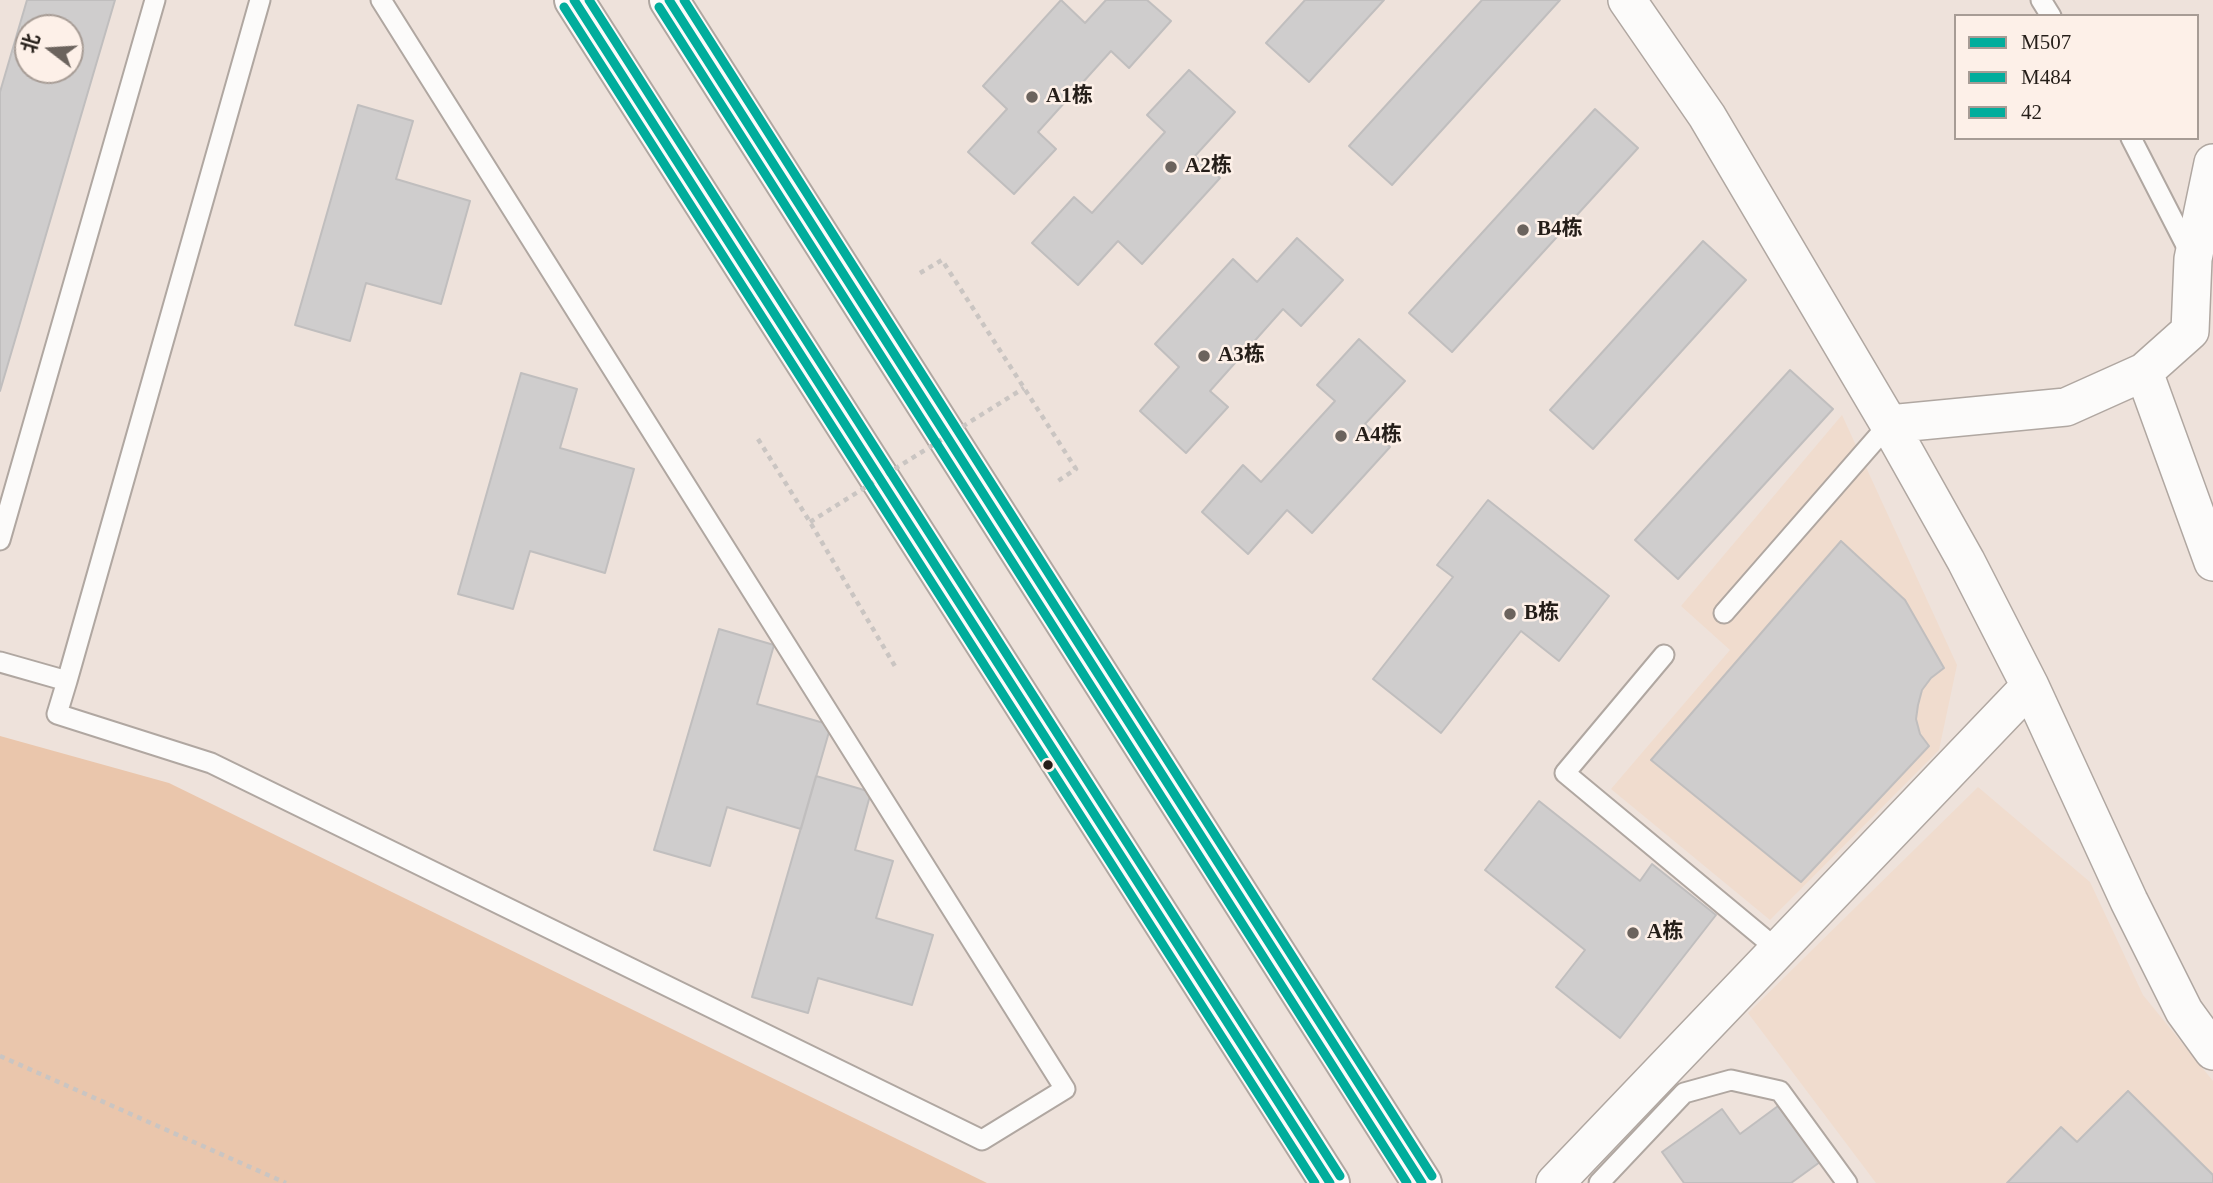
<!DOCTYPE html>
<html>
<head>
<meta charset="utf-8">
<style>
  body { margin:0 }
  #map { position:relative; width:2213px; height:1183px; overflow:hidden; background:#eee2db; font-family:"Times New Roman","Noto Sans SC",serif }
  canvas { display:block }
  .legend { position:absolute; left:1954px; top:14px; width:245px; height:126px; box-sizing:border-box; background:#fdf0e8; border:2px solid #a79c95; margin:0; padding:9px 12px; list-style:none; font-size:21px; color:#251e19 }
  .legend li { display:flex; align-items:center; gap:14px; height:35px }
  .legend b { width:35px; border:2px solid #a79c95 }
  .north { position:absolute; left:14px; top:14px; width:70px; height:70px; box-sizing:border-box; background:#fdf0e8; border:2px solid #a79c95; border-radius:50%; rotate:287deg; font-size:19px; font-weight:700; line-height:28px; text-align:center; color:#251e19 }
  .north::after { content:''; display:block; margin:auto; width:24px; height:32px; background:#6b635d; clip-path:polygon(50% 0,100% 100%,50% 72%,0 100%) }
</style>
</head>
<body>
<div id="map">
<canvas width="2213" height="1183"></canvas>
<ul class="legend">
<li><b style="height:9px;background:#01ad9c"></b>M507</li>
<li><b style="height:9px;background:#01ad9c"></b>M484</li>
<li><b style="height:9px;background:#01ad9c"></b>42</li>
</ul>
<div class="north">北</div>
</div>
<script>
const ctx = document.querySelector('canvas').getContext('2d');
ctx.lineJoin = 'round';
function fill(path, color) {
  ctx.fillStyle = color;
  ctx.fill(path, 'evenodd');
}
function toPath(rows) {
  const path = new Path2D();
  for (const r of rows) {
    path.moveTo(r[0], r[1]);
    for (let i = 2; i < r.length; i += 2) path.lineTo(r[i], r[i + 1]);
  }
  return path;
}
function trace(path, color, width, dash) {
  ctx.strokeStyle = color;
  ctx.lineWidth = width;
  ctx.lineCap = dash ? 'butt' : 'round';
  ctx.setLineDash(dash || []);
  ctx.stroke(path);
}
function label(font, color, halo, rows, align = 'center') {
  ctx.font = font + ' "Times New Roman","Noto Sans SC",serif';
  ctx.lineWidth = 5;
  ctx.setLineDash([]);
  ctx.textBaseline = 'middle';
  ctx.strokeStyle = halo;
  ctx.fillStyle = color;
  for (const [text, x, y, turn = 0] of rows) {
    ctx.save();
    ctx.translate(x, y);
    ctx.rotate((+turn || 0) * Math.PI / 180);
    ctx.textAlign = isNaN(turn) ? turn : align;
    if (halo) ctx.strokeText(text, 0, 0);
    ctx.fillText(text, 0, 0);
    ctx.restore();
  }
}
const built = toPath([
  [1842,415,1957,665,1939,750,1770,920,1611,789,1730,650,1681,606],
  [1978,787,2090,882,2143,995,2213,1081,2213,1183,1876,1183,1748,1013]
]);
const green = toPath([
  [0,736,169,783,987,1183,0,1183]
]);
const building = toPath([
  [27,0,115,0,0,391,0,92,27,0],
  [28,28,70,28,70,70,28,70,28,28],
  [1061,0,1085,23,1106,0,1147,0,1171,21,1129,68,1111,51,1038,132,1056,149,1014,194,968,152,1007,109,983,86,1061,0],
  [1305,0,1384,0,1309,82,1266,43,1305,0],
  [1482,0,1560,0,1392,185,1349,146,1482,0],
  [1189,70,1235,112,1195,156,1220,178,1142,264,1118,241,1078,285,1032,243,1074,197,1092,213,1165,132,1147,115,1189,70],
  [358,105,413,121,396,179,470,201,441,304,366,283,350,341,295,325,358,105],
  [1595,109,1638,148,1452,352,1409,313,1595,109],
  [1297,238,1343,280,1301,326,1283,309,1210,391,1228,407,1186,453,1140,411,1179,367,1155,344,1233,259,1257,282,1297,238],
  [1703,241,1746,280,1593,449,1550,410,1703,241],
  [1359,339,1405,381,1365,424,1390,447,1312,533,1287,510,1248,554,1202,512,1243,465,1261,482,1335,401,1317,385,1359,339],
  [1790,370,1833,409,1678,579,1635,540,1790,370],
  [521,373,577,389,560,448,634,469,605,573,530,551,513,609,458,594,521,373],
  [1488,500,1609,596,1559,661,1521,631,1441,733,1373,679,1453,577,1437,565,1488,500],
  [1841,541,1905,600,1944,668,1931,678,1922,690,1918,705,1916,719,1920,734,1929,746,1801,882,1651,760,1841,541],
  [719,629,774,645,757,704,831,725,801,829,727,807,710,866,654,850,719,629],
  [816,776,871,792,855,850,893,861,876,918,933,935,912,1005,818,978,808,1013,752,997,816,776],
  [1539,801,1640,881,1652,864,1716,915,1620,1038,1556,987,1585,950,1485,870,1539,801],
  [2128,1091,2213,1175,2213,1183,2007,1183,2061,1127,2077,1142,2128,1091],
  [1778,1106,1820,1162,1791,1183,1684,1183,1662,1152,1722,1109,1740,1134,1778,1106]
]);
const path = toPath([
  [920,273,942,260,1076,469,1055,483],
  [758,439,810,522,896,668],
  [0,1056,286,1183]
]);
const lane = toPath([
  [2041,0,2051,16],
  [2131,138,2191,255],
  [0,540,155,0],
  [1724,613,1889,424],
  [1664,655,1565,773,1778,950],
  [0,662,67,681,260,0],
  [67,681,57,714,211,763,982,1140,1065,1089,381,0],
  [1599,1183,1684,1093,1731,1080,1780,1091,1847,1183]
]);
const street = toPath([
  [1627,0,1707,116,1889,424,1966,561,2030,686,2129,901,2184,1011,2213,1051],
  [2213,163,2193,259,2190,331,2144,372,2213,562],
  [1889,424,2066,407,2144,372],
  [1555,1183,2030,686]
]);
const secondary = toPath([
  [574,0,1330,1183],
  [669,0,1422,1183]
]);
const pathBridge = toPath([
  [810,522,1024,388]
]);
const bus1 = toPath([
  [574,0,1330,1183],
  [669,0,1422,1183]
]);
const bus2 = toPath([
  [564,7,1315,1183],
  [659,7,1407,1183]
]);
const bus3 = toPath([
  [589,0,1340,1176],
  [684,0,1432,1176]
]);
const markers = [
  [1032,97,7,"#6b635d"],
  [1171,167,7,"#6b635d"],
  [1523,230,7,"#6b635d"],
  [1204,356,7,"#6b635d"],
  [1341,436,7,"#6b635d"],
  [1510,614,7,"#6b635d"],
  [1048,765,6,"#251e19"],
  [1633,933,7,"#6b635d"]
];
const poiNames = [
  ["A1栋",1046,97],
  ["A2栋",1185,167],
  ["B4栋",1537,230],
  ["A3栋",1218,356],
  ["A4栋",1355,436],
  ["B栋",1524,614],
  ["A栋",1647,933]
];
fill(built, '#f0dcce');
fill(green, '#eac6ac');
fill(building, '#cfcdcd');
trace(building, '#c0bebe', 2);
trace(lane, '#b0a7a1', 23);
trace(street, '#b0a7a1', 40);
trace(secondary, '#b0a7a1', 42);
trace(path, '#cac5c2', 4.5, [5, 5]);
trace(lane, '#fcfbfa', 19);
trace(street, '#fcfbfa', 37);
trace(secondary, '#fcfbfa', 38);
trace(pathBridge, '#cac5c2', 4.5, [5, 5]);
trace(bus1, '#01ad9c', 9);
trace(bus2, '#01ad9c', 9);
trace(bus3, '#01ad9c', 9);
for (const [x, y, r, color] of markers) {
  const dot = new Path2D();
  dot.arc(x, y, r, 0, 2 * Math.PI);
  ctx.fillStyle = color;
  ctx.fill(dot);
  trace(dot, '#fdf0e8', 2.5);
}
label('bold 21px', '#251e19', '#fdf0e8', poiNames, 'left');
</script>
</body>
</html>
